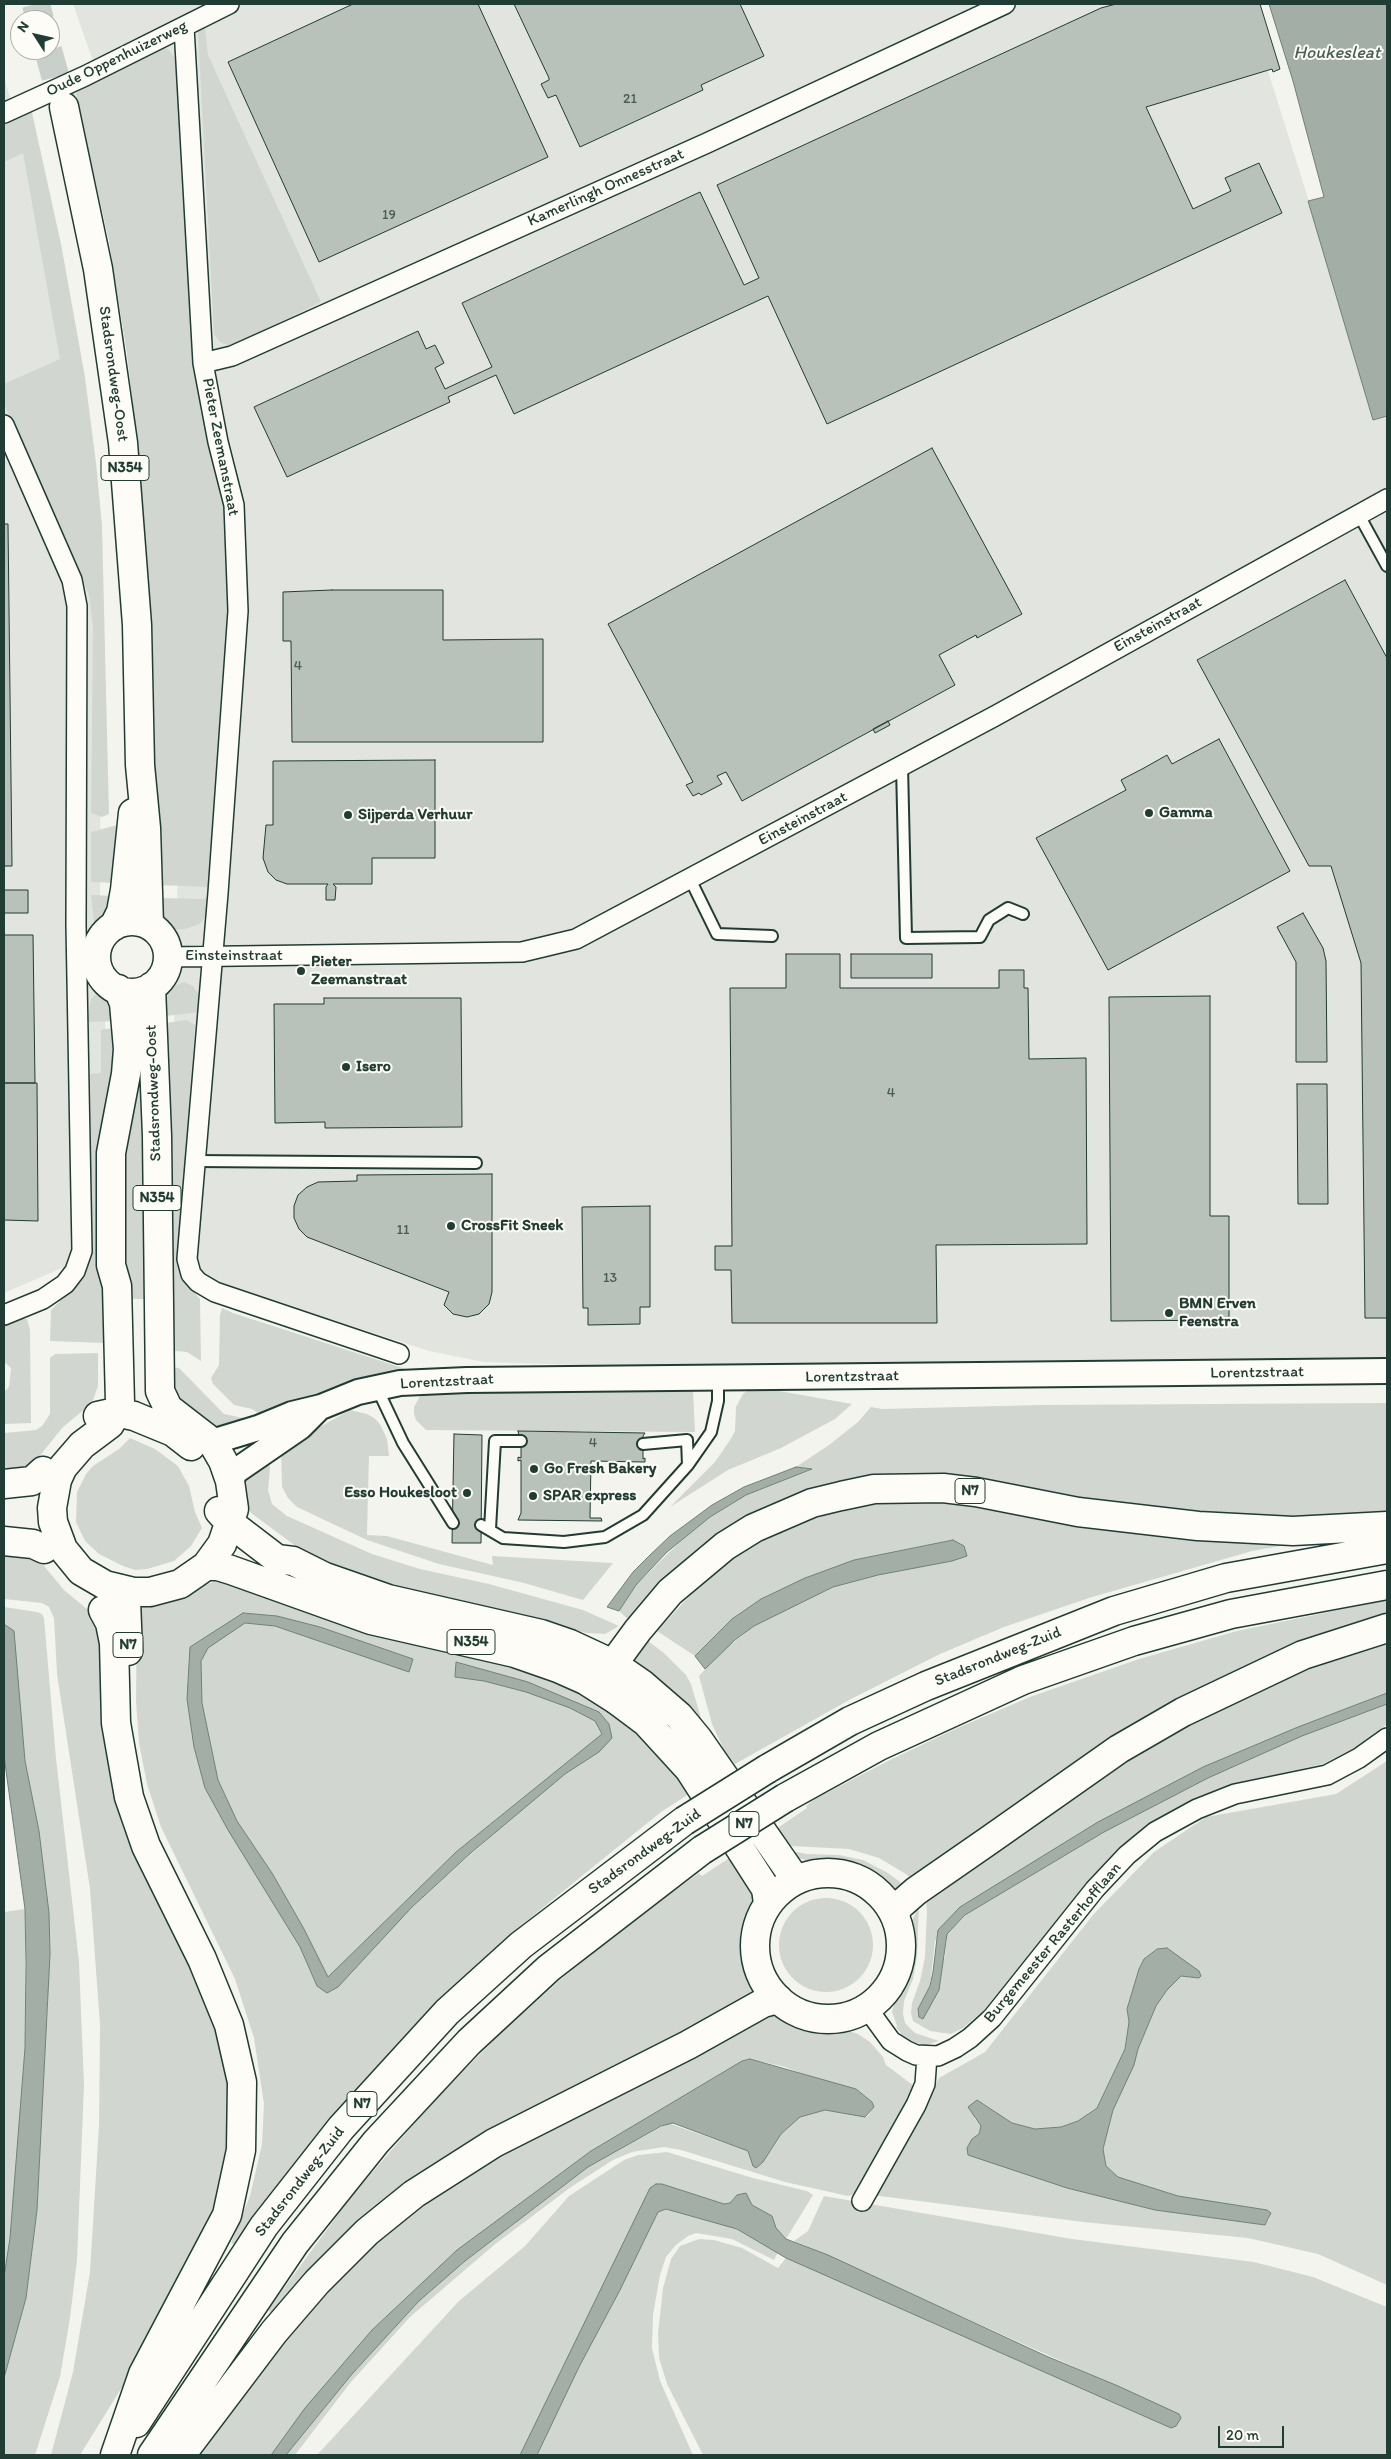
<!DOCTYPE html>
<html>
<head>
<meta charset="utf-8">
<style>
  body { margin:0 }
  #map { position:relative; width:1391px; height:2459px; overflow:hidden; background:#f4f4ef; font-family:Itim,sans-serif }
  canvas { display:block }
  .frame { position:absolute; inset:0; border:5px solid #1f3d34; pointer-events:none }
  .north { position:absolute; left:10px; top:10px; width:50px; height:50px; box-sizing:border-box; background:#fdfcf7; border:1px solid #a4b0a9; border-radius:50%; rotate:305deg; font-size:14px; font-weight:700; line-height:20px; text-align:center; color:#1f3d34 }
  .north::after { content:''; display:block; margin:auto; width:18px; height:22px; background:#1f3d34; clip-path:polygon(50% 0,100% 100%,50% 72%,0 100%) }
  .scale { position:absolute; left:1218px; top:2426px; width:66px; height:22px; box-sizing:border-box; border:2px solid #1f3d34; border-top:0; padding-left:6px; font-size:15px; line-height:18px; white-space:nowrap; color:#1f3d34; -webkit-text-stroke:4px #fdfcf7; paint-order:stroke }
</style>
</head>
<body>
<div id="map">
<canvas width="1391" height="2459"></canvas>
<div class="frame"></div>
<div class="north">N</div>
<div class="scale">20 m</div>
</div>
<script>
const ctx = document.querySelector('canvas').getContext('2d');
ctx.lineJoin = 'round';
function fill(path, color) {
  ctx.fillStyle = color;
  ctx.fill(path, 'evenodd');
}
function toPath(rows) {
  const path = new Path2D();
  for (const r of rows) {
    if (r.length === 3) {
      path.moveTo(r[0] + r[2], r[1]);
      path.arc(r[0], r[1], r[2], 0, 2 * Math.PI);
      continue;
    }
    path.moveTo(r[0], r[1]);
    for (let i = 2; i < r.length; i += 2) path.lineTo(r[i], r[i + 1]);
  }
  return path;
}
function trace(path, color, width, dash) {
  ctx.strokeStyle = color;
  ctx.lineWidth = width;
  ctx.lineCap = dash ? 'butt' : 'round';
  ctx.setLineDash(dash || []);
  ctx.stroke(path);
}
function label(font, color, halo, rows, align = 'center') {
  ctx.font = font + ' Itim,sans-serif';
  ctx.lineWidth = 4;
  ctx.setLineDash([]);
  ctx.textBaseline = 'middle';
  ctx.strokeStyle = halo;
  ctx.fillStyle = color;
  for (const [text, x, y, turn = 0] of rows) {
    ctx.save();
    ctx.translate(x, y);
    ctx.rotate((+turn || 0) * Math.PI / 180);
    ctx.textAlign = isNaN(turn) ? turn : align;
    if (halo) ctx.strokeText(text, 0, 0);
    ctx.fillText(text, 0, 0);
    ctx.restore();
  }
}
const built = toPath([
  [73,4,1247,4,1368,389,1387,385,1387,1360,712,1369,484,1362,429,1351,172,1268,174,1033,187,465,144,208],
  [4,78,30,163,101,613,100,905,84,944,86,974,93,987,103,995,108,1064,97,1253,4,1293]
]);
const green = toPath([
  [204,22,208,55,321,302,242,341,228,345,220,342,214,334,199,52,198,31],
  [156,46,168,49,175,58,184,144,193,362,226,518,227,618,208,887,157,885,154,698,139,457,127,354,109,241,74,86],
  [31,108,61,244,85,377,96,463,102,525,109,814,102,817,91,813,93,627,89,595,47,497,4,404,4,384,60,359,23,153,4,162,4,122],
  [121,824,118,883,91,882,91,832],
  [91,895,115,896,109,918,95,932],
  [157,898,207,899,206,917,199,924,185,929,173,930,158,916],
  [184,982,193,986,199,995,199,1012,158,1017,159,1002,168,988],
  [101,989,106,995,120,1021,87,1022,91,999],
  [187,1020,195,1025,184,1178,181,1263,183,1279,200,1299,201,1361,187,1352,164,1350,159,1024],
  [118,1027,102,1221,103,1343,50,1341,51,1310,73,1288,89,1256,91,1149,90,1074,101,1073,101,1030],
  [145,1044,149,1299,125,1299,122,1141],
  [222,1308,233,1313,409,1370,351,1384,261,1420,258,1413,252,1409,234,1405,213,1384,211,1378,219,1365,220,1315],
  [10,1319,27,1319,30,1330,31,1423,4,1424,4,1392,9,1387,11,1368,4,1362,4,1322],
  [98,1353,98,1386,92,1403,63,1427,30,1468,4,1476,4,1433,36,1430,42,1426,50,1414,50,1358,55,1354],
  [171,1367,179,1368,185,1374,224,1414,243,1418,250,1424,217,1430,171,1396],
  [750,1389,768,1389,852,1404,835,1419,781,1448,728,1470,670,1507,715,1462,732,1437,735,1431,736,1407,743,1394],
  [693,1391,695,1432,426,1430,416,1420,414,1414,414,1407,421,1394],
  [1387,1403,1387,1517,1181,1518,827,1491,630,1621,619,1611,636,1585,686,1536,710,1517,746,1495,811,1470,796,1467,829,1445,858,1422,871,1407,882,1409,1040,1405],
  [350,1410,367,1414,374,1418,380,1424,387,1439,389,1456,369,1456,367,1535,387,1536,493,1565,492,1556,613,1563,583,1600,524,1583,439,1564,367,1540,297,1507,288,1498,282,1487,281,1449],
  [130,1438,155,1449,178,1466,189,1486,195,1512,202,1528,191,1546,174,1561,147,1569,135,1570,123,1566,99,1554,85,1541,76,1522,77,1492,86,1474,93,1466,119,1449],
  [267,1456,270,1468,268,1491,270,1497,272,1504,287,1516,372,1554,420,1569,489,1584,583,1610,619,1626,605,1634,587,1633,362,1580,312,1558,251,1513,246,1506,242,1489,245,1475],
  [928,1498,1371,1530,1252,1551,1089,1598,1004,1627,940,1654,851,1699,735,1764,725,1752,712,1724,699,1676,717,1656,754,1626,796,1604,833,1587,878,1575,952,1540,854,1560,805,1578,761,1599,732,1619,695,1656,657,1631,695,1590,743,1550,773,1533,802,1520,868,1502],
  [4,1548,40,1561,64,1590,93,1614,100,1628,165,1906,223,2045,232,2103,229,2160,215,2210,127,2379,80,2455,51,2455,73,2372,90,2272,99,2125,100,2025,90,1889,57,1674,54,1618,49,1607,42,1603,4,1599],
  [218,1581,235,1581,486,1653,607,1701,695,1790,661,1812,519,1927,444,1998,380,2064,326,2127,279,2185,236,2245,231,2243,250,2196,262,2144,264,2104,254,2038,235,1979,161,1827,147,1784,139,1743,136,1701,137,1603],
  [244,1613,277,1616,320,1627,413,1659,409,1671,275,1626,245,1623,207,1648,201,1661,202,1703,218,1780,237,1821,272,1873,304,1929,328,1977,456,1852,602,1734,595,1721,570,1708,526,1692,484,1681,455,1677,456,1662,528,1682,599,1712,609,1724,599,1752,565,1774,525,1806,412,1907,317,1986,300,1947,274,1903,194,1747,190,1647],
  [1387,1600,1387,1618,1300,1647,914,1882,906,1874,879,1858,849,1849,791,1846,782,1841,773,1831,807,1808,806,1806,815,1799,886,1762,953,1730,1030,1697,1139,1659,1237,1631],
  [4,1607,37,1612,42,1614,44,1618,56,1758,79,1962,84,2085,77,2260,70,2318,60,2377,35,2455,4,2455,4,2378,26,2298,37,2210,50,1954,49,1913,39,1831,25,1761,19,1700,7,1625,4,1624],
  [1387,1637,1387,1693,1298,1727,1203,1767,960,1907,935,1941,930,1986,918,2014,945,1957,947,1934,966,1915,1104,1832,1208,1778,1302,1736,1387,1704,1387,1724,1354,1748,1323,1764,1233,1784,1193,1799,1149,1824,1120,1847,1087,1882,984,2010,963,2028,951,2034,930,2031,913,2021,911,2013,912,2003,920,1981,925,1957,927,1910,925,1895,1076,1789,1249,1689],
  [644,1638,664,1653,686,1675,691,1684,704,1728,630,1661],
  [1387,1761,1387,2285,1318,2254,1248,2238,1083,2222,872,2195,918,2122,939,2078,985,2052,1093,1915,1154,1852,1206,1817,1336,1794],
  [1167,1948,1199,1978,1181,1976,1167,1990,1156,2006,1113,2110,1103,2149,1106,2166,1118,2177,1178,2196,1220,2204,1262,2209,1271,2213,1269,2220,1265,2225,1155,2210,968,2155,967,2148,972,2139,979,2134,981,2126,974,2118,977,2100,1012,2123,1035,2129,1061,2127,1078,2121,1097,2107,1125,2049,1129,2022,1127,2009,1139,1969,1144,1959,1156,1949],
  [786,1850,807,1854,839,1855,863,1860,888,1873,907,1887,895,1895,881,1881,864,1869,842,1862,806,1860,797,1858],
  [737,1853,753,1889,752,1903,744,1926,741,1952,747,1977,757,1995,489,2138,275,2315,268,2310,350,2198,433,2102,495,2039,561,1979,635,1919,699,1873,702,1876],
  [826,1945,47],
  [919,1905,917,1957,913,1979,904,2001,903,2014,905,2023,915,2033,939,2041,926,2045,914,2042,902,2035,896,2027,897,2026,892,2012,895,1999,904,1982,912,1957,912,1921],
  [25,1909,25,2048,10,2238,4,2277,4,1912],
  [767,2015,778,2017,805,2028,849,2031,858,2034,870,2042,883,2057,886,2065,914,2086,913,2092,858,2189,852,2195,848,2196,785,2182,681,2150,664,2147,632,2152,613,2160,571,2187,494,2245,410,2317,351,2382,295,2455,286,2455,352,2374,419,2301,465,2261,588,2167,668,2123,748,2151,752,2162,772,2149,781,2134,800,2117,825,2110,867,2117,874,2107,872,2102,856,2089,822,2081,785,2067,750,2059,742,2061,591,2151,457,2250,372,2330,306,2408,271,2455,192,2455,322,2287,443,2185],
  [667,2152,753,2178,807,2191,813,2195,786,2239,776,2228,772,2216,752,2205,747,2199,737,2195,730,2203,724,2204,662,2184,653,2186,520,2455,317,2455,459,2301,525,2246,569,2196,624,2160,638,2155],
  [824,2196,1072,2239,1254,2262,1313,2277,1387,2307,1387,2455,703,2455,667,2384,659,2358,658,2333,663,2288,671,2259,680,2246,699,2239,714,2240,742,2248,778,2268,786,2258,802,2264,1171,2428,1179,2414,794,2241,808,2231],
  [666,2209,729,2225,778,2252,774,2260,732,2239,696,2233,688,2236,676,2245,666,2257,660,2275,653,2315,652,2348,660,2381,693,2455,537,2455,579,2367,620,2290,658,2212]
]);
const water = toPath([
  [1269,4,1387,4,1387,416,1373,420,1308,201,1324,197,1293,81,1269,4],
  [796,1467,812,1469,746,1495,710,1517,667,1552,650,1570,636,1585,619,1611,607,1607,633,1572,650,1555,670,1536,712,1505,744,1487,796,1467],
  [953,1540,964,1546,967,1556,952,1561,878,1575,833,1587,754,1626,735,1640,705,1669,695,1656,732,1619,761,1599,805,1578,854,1560,953,1540],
  [243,1613,277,1616,320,1627,413,1659,409,1672,275,1626,245,1623,208,1648,201,1661,202,1703,218,1780,237,1821,272,1873,304,1929,328,1977,456,1852,602,1734,595,1721,570,1708,526,1692,484,1681,455,1677,456,1662,528,1682,599,1712,609,1724,612,1738,599,1752,565,1774,472,1852,412,1907,338,1987,327,1993,317,1986,300,1947,228,1830,205,1788,194,1747,187,1699,190,1647,243,1613],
  [4,1624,14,1631,25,1761,39,1831,49,1913,50,1954,37,2210,26,2298,4,2378,4,2277,10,2238,25,2048,26,1964,25,1909,4,1756,4,1624],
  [1387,1693,1387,1704,1302,1736,1208,1778,1104,1832,965,1915,947,1934,939,1990,923,2019,919,2017,918,2009,930,1986,933,1972,938,1930,960,1907,1098,1822,1203,1767,1298,1727,1387,1693],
  [1167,1948,1199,1971,1201,1976,1199,1978,1181,1976,1167,1990,1156,2006,1138,2049,1134,2065,1113,2110,1103,2149,1106,2166,1118,2177,1178,2196,1267,2210,1271,2213,1265,2225,1155,2210,1067,2188,968,2155,967,2148,972,2139,979,2134,981,2126,968,2107,977,2100,1012,2123,1035,2129,1061,2127,1078,2121,1097,2108,1125,2049,1129,2022,1127,2009,1139,1969,1144,1959,1157,1949,1167,1948],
  [750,2059,856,2089,872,2102,874,2107,865,2117,825,2110,800,2117,781,2134,763,2162,756,2168,753,2166,748,2151,673,2123,661,2126,588,2167,465,2261,419,2301,352,2374,286,2455,271,2455,305,2408,372,2330,457,2250,591,2151,742,2061,750,2059],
  [656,2184,662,2184,724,2204,730,2203,737,2195,746,2193,752,2205,772,2216,776,2228,786,2239,828,2255,1046,2356,1118,2386,1179,2414,1181,2418,1176,2426,1171,2428,786,2258,737,2229,666,2209,658,2212,620,2290,579,2367,537,2455,520,2455,650,2188,656,2184]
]);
const building = toPath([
  [353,4,478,4,548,157,319,262,228,62,353,4],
  [514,4,740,4,764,56,701,85,703,90,580,147,556,95,548,98,541,84,549,80,549,78,514,4],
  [1116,4,1260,4,1280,69,1273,72,1272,69,1146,107,1193,209,1231,191,1225,178,1259,163,1282,213,827,424,768,296,514,414,496,375,448,397,450,402,287,477,254,407,418,331,426,349,435,345,444,363,435,368,445,389,492,367,462,303,700,192,744,285,759,278,717,185,1101,8,1116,4],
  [932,448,1022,614,977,638,976,635,939,655,955,685,742,801,726,772,717,776,722,784,701,795,699,793,693,796,686,785,693,782,608,624,932,448],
  [4,524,8,524,12,866,4,866,4,524],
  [1345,580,1387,658,1387,1318,1365,1318,1361,963,1331,866,1309,866,1197,660,1345,580],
  [332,590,443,590,443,640,543,639,543,742,292,742,291,641,283,641,283,592,332,590],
  [888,721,890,725,875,733,873,729,888,721],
  [1219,739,1290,871,1108,970,1036,838,1126,790,1121,780,1144,768,1167,755,1172,764,1219,739],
  [435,760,435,858,372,858,372,884,333,884,336,887,335,900,326,900,326,887,328,884,287,884,276,880,268,872,263,858,266,825,273,825,273,761,435,760],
  [4,890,28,890,28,913,4,913,4,890],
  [1303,913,1323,948,1326,961,1327,1062,1296,1062,1296,962,1277,927,1303,913],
  [4,935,33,935,35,1083,4,1083,4,935],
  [786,954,840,954,840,988,999,988,999,970,1024,970,1024,988,1028,988,1029,1059,1086,1058,1087,1244,936,1245,937,1323,732,1323,731,1270,715,1270,715,1246,732,1246,730,988,786,988,786,954],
  [851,954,932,954,932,978,851,978,851,954],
  [1210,996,1210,1216,1229,1216,1229,1320,1111,1321,1109,997,1210,996],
  [324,998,461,998,462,1127,325,1128,325,1122,275,1123,274,1004,324,1004,324,998],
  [4,1083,37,1083,38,1221,4,1220,4,1083],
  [1297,1084,1327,1084,1328,1204,1298,1204,1297,1084],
  [492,1174,492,1292,489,1304,479,1314,467,1317,453,1314,444,1305,449,1292,307,1237,299,1229,294,1218,294,1206,298,1195,307,1187,318,1182,357,1181,357,1175,492,1174],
  [650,1206,650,1307,640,1307,640,1324,588,1325,588,1308,583,1308,582,1207,650,1206],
  [518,1431,645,1433,643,1436,643,1459,645,1458,645,1462,591,1461,590,1518,601,1518,602,1521,518,1520,521,1513,521,1460,518,1461,518,1457,521,1458,521,1435,519,1435,518,1431],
  [454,1434,482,1435,481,1543,452,1543,454,1434]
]);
const primaryTunnel = toPath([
  [36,4,40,20],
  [48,50,64,107]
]);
const service = toPath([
  [1359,515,1387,566],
  [902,766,906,938,980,937,989,920,1008,908,1023,914],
  [690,879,717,934,772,936],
  [194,1161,476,1163],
  [377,1388,403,1443,453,1523],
  [643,1444,687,1440,688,1465],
  [481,1525,503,1538,564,1542,605,1537,643,1515,688,1465,711,1432,718,1401,718,1379],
  [490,1529,495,1441,521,1441]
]);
const minor = toPath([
  [184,27,203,363,218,442,234,505,238,611,218,893,187,1259,191,1274,198,1282,215,1292,399,1354],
  [4,113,85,76,229,4],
  [203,363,232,356,707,143,1005,4],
  [4,425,72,580,77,606,76,925,82,1251,75,1271,65,1284,43,1299,4,1315],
  [168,957,522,952,576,939,995,716,1387,499],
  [867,2008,891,2041,907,2051,916,2055,938,2056,955,2048,970,2038,992,2018,1095,1889,1127,1855,1155,1832,1197,1809,1235,1794,1327,1775,1359,1758,1387,1738],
  [862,2201,916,2105,925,2084,927,2056]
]);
const tertiary = toPath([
  [212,1442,258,1428,292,1414,321,1407,358,1392,400,1383,467,1380,1387,1371],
  [230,1481,236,1471,300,1427,316,1411]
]);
const secondary = toPath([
  [4,1484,32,1481,43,1471],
  [4,1541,33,1544,44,1549]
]);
const primary = toPath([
  [64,107,98,269,123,443,137,625,140,765,146,828,149,925],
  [132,957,36],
  [114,926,121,912,125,890,133,813],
  [118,989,124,1003,128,1049,126,1074,111,1153,111,1265,117,1286,120,1403,110,1424,82,1445,63,1467,57,1480,52,1508,53,1522,63,1549,81,1571,105,1585,134,1592,150,1592,180,1584,206,1566,222,1544,234,1509,230,1481,223,1461,212,1442,168,1408,160,1391,157,1136,151,987],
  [98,1416,116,1412,134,1416,173,1432,191,1446],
  [219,1511,230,1523,277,1559,293,1561,325,1577,388,1599,541,1634,570,1644,613,1664,642,1684,679,1716,698,1739,791,1873,799,1878],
  [206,1566,218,1566,231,1570,371,1620,515,1653,558,1668,585,1680,618,1701,646,1722,689,1769,766,1889,768,1903],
  [828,1946,73]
]);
const trunk = toPath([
  [119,1589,126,1600,128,1651],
  [103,1610,110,1623,114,1643,116,1723,129,1797,146,1846,202,1959,229,2025,242,2082,241,2150,227,2215,143,2374,115,2455],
  [618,1701,614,1689,613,1664,638,1630,670,1592,725,1546,754,1528,812,1503,841,1496,874,1489,943,1488,976,1492,1078,1512,1198,1526,1293,1531,1387,1526],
  [767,1769,850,1721,926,1686,1114,1611,1226,1578,1387,1549],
  [785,1798,879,1746,1023,1680,1134,1641,1231,1614,1387,1585],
  [894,1913,900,1905,916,1891,991,1839,1119,1749,1183,1712,1303,1655,1387,1628],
  [136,2423,264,2226,341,2128,447,2012,521,1945,684,1821],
  [152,2455,295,2243,376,2142,469,2042,549,1968,702,1850],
  [181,2455,274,2332,317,2282,367,2232,414,2194,494,2143,688,2045,763,2003,778,1999]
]);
const trunkBridge = toPath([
  [684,1821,767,1769],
  [702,1850,785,1798]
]);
const markers = [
  [1149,813,5,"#1f3d34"],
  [348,815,5,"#1f3d34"],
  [301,971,5,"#1f3d34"],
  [346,1067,5,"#1f3d34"],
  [451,1226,5,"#1f3d34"],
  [1169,1313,5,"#1f3d34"],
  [534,1469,5,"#1f3d34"],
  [467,1493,5,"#1f3d34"],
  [533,1496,5,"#1f3d34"]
];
const numberNames = [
  ["21",630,99],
  ["19",389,215],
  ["4",298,666],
  ["4",891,1093],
  ["11",403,1230],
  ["13",610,1278],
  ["4",593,1443]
];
const shields = [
  [125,468,48],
  [157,1198,48],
  [970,1491,30],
  [471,1642,48],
  [128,1645,30],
  [744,1824,30],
  [362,2104,30]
];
const shieldNames = [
  ["N354",125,468],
  ["N354",157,1198],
  ["N7",970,1491],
  ["N354",471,1642],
  ["N7",128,1645],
  ["N7",744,1824],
  ["N7",362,2104]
];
const streetNames = [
  ["Oude Oppenhuizerweg",117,59,-26],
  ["Kamerlingh Onnesstraat",606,188,-24],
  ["Stadsrondweg-Oost",113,374,82],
  ["Pieter Zeemanstraat",220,447,79],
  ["Einsteinstraat",1158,625,-29],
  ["Einsteinstraat",803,819,-28],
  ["Einsteinstraat",234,956],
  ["Stadsrondweg-Oost",154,1093,-92],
  ["Lorentzstraat",1257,1373,-1],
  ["Lorentzstraat",852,1377,-1],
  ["Lorentzstraat",447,1382,-3],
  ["Stadsrondweg-Zuid",998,1657,-22],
  ["Stadsrondweg-Zuid",645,1852,-36],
  ["Burgemeester Rasterhofflaan",1053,1943,-50],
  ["Stadsrondweg-Zuid",300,2182,-52]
];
const poiNames = [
  ["Gamma",1159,813],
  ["Sijperda Verhuur",358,815],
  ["Pieter",311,962],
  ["Zeemanstraat",311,980],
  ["Isero",356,1067],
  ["CrossFit Sneek",461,1226],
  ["BMN Erven",1179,1304],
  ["Feenstra",1179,1322],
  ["Go Fresh Bakery",544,1469],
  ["Esso Houkesloot",457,1493,"right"],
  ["SPAR express",543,1496]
];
const waterNames = [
  ["Houkesleat",1337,53]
];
fill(built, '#e2e5df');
fill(green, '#d1d6d1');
fill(water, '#a3aea7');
trace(water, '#6e8179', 1);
fill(building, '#b9c1bb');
trace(building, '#1f3d34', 1);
trace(primaryTunnel, '#c9cfca', 28, [28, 14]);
trace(service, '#1f3d34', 14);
trace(minor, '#1f3d34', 22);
trace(tertiary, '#1f3d34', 28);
trace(secondary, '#1f3d34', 31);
trace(primary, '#1f3d34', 31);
trace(trunk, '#1f3d34', 31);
trace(service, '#fdfcf7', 10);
trace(minor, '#fdfcf7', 19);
trace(tertiary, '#fdfcf7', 24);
trace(secondary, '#fdfcf7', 28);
trace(primary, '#fdfcf7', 28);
trace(trunk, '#fdfcf7', 28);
trace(trunkBridge, '#1f3d34', 31, []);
trace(trunkBridge, '#fdfcf7', 28);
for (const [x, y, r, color] of markers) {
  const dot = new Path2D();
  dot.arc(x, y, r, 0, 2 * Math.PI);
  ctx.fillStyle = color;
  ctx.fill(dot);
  trace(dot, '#fdfcf7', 2);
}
label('14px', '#465e56', null, numberNames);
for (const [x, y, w] of shields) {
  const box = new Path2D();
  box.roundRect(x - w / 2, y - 12.5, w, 25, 4);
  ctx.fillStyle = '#fdfcf7';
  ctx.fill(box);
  trace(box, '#1f3d34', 1);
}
label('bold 15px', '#1f3d34', null, shieldNames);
label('16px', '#1f3d34', '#fdfcf7', streetNames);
label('bold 16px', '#1f3d34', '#fdfcf7', poiNames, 'left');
label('italic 18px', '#475f56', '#fdfcf7', waterNames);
</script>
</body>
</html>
